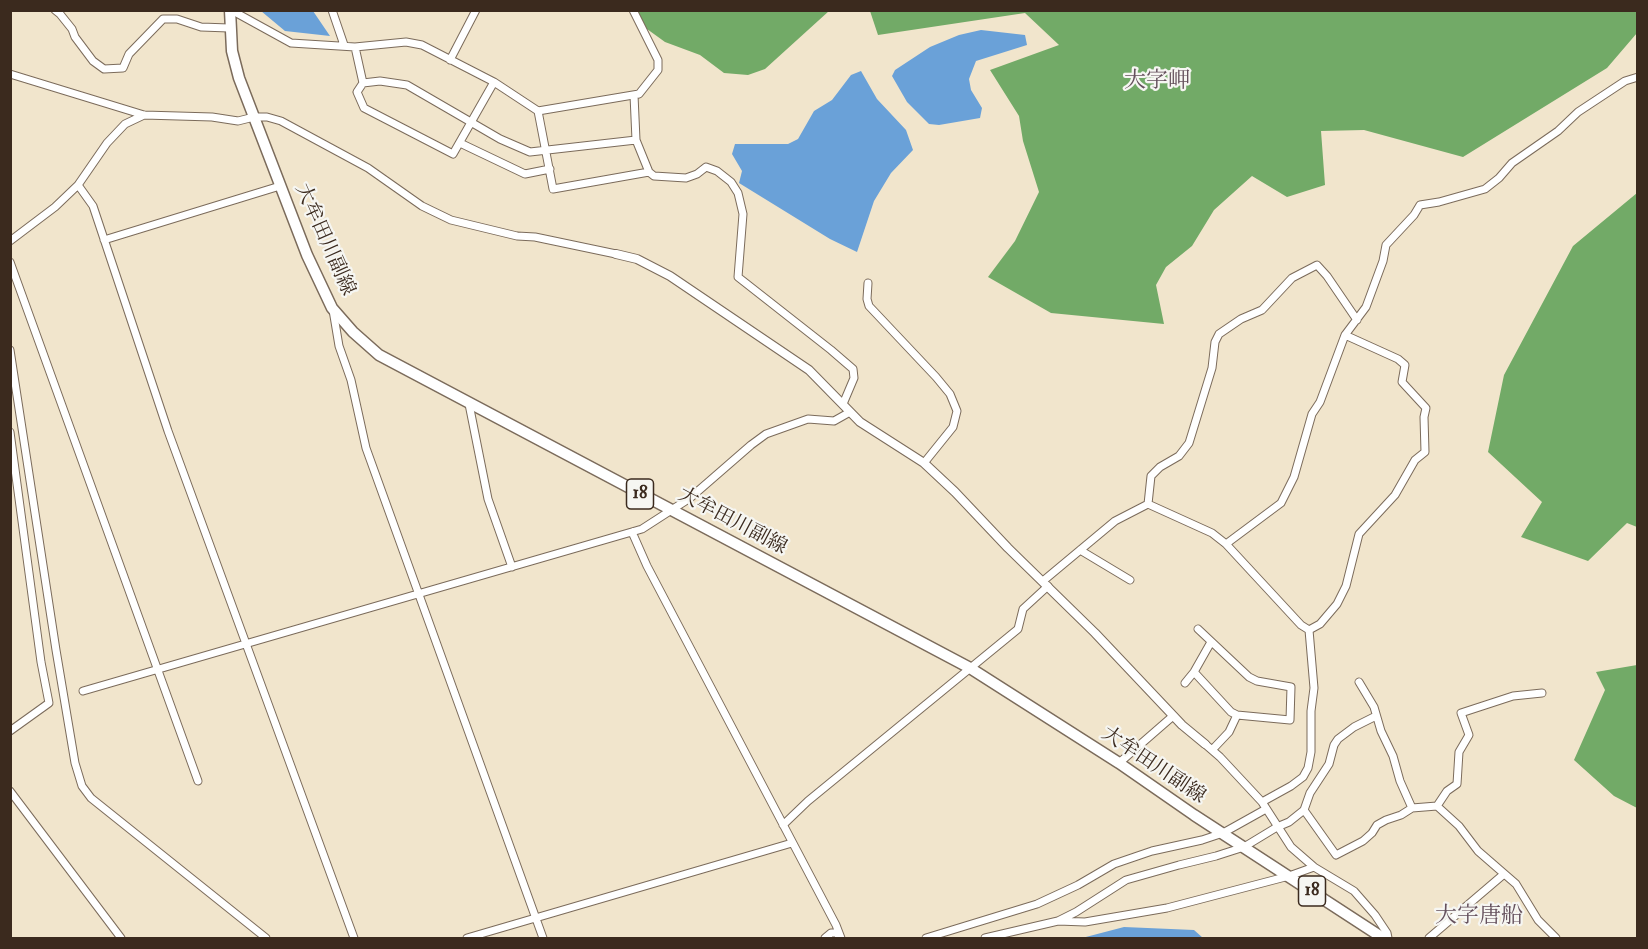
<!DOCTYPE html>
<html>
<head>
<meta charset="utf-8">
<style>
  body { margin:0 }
  #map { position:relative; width:1648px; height:949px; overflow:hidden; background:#f1e5cc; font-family:"IM FELL Double Pica",serif }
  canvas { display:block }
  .frame { position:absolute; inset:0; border:12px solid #3b2a1e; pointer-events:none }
</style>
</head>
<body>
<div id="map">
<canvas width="1648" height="949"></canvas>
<div class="frame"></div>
</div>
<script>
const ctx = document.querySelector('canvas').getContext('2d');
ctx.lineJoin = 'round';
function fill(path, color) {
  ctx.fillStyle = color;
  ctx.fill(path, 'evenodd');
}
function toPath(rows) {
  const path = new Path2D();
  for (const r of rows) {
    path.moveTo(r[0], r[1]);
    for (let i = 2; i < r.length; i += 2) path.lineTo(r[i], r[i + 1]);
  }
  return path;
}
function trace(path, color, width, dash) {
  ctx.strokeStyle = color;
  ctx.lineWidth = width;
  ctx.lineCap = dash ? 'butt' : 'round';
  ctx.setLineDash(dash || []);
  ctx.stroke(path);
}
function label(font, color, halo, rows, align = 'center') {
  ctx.font = font + ' "IM FELL Double Pica","Noto Serif JP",serif';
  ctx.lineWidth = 4.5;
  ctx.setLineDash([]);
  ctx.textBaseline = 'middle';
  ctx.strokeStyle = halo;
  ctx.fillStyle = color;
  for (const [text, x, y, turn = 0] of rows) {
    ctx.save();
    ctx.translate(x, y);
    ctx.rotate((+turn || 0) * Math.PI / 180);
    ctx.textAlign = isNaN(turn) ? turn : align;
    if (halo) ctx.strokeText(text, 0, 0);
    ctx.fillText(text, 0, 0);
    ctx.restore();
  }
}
const forest = toPath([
  [1637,10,1637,33,1607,68,1463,157,1364,130,1321,131,1325,185,1287,197,1252,176,1214,210,1192,246,1166,267,1156,285,1164,324,1051,313,988,277,1015,241,1039,192,1023,141,1019,116,990,70,1059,45,1025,13,878,35,870,11],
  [634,11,829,11,765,69,748,75,724,73,700,55,665,42,647,29],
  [1637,193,1637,527,1627,523,1588,561,1521,537,1542,502,1488,452,1504,375,1573,246],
  [1637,665,1638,665,1637,808,1614,796,1574,760,1605,690,1596,672]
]);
const water = toPath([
  [261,11,313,11,330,36,285,31],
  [981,30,1025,35,1027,45,976,61,969,79,971,90,982,108,980,118,939,125,929,124,907,102,892,76,895,70,930,47,959,35],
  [861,71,877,99,906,130,913,150,891,173,874,201,857,252,830,239,739,183,742,171,732,154,735,144,788,144,798,139,814,111,832,100,851,75],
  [1124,927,1194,930,1203,938,1082,938]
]);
const minor = toPath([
  [55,10,60,14,72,29,75,37,93,61,104,69,123,68,129,54,163,19,177,19,201,27,229,28],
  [231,10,291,43,355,47,406,42,422,45,494,82,538,111,553,189,649,172,654,176,686,178,697,174,706,167,717,171,731,182,738,193,743,214,738,277,831,350,853,369,854,378,843,404],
  [332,10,344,45],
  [355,47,363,83,357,92,364,108,453,154,494,82],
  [450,60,476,10],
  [10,74,144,115,212,117,238,121,254,117,267,117,281,121,368,168,422,206,451,220,517,236,535,237,616,254],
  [363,83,380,81,407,85,500,139,530,152,636,140],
  [634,95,636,140,649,172],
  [538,111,639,94,658,70,658,60,633,10],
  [460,143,525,174,550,169],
  [78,185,93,206,168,431,354,938],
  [104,240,280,186],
  [10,241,55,207,78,185,107,143,125,124,144,115],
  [10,262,198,781],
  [868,283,867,299,869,306,936,377,950,394,957,411,953,427,924,463],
  [333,310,339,346,351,380,366,448,543,938],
  [10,350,56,650,75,763,82,786,91,798,266,938],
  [469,404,488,499,512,567],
  [10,432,41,662,49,703,10,731],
  [1148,504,1151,476,1160,467,1179,456,1189,443,1212,368,1215,342,1219,334,1241,319,1262,310,1292,278,1317,265,1327,276,1357,320],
  [632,532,647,566,836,925,841,938],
  [1226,544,1281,503,1294,477,1312,414,1320,402,1345,335,1366,307,1383,261,1386,245,1414,215,1420,205,1439,202,1485,189,1499,178,1512,163,1558,131,1578,112,1625,81,1638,77],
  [1080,550,1130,580],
  [1043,581,1115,521,1148,504,1212,533,1226,544,1301,625,1309,630],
  [1198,629,1249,677,1257,681,1291,687,1290,720,1237,715,1229,732,1212,750],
  [1309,630,1320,624,1337,604,1346,586,1359,534,1395,495,1415,460,1425,452,1424,417,1426,408,1402,382,1405,365,1398,359,1345,335],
  [1194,672,1231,712,1237,715],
  [1359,682,1374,707,1381,731,1393,756,1400,781,1412,808],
  [1185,683,1194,672,1211,642],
  [83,691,642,529,690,498,751,445,766,434,808,419,834,421,850,412],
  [1205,744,1220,757,1262,802,1291,847,1314,867,1354,891,1375,915,1387,933,1388,938],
  [1119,763,1173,716],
  [10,791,121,938],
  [1262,802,1291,786,1303,777,1308,768,1311,752,1311,711,1314,688,1309,630],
  [1437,806,1447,791,1457,784,1459,752,1469,735,1461,713,1513,696,1542,693],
  [1304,810,1336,855,1363,841,1372,833,1377,825,1386,820,1401,815,1412,808,1437,806,1459,826,1478,851,1516,884,1538,920,1556,938],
  [783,825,808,801,1018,629,1023,609,1048,586],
  [1058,921,1076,912,1126,880,1179,865,1216,856,1244,847,1277,827,1289,822,1304,810,1310,793,1329,764,1334,745,1338,739,1354,727,1376,716],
  [467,938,792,843],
  [825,938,831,933,837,933,839,937],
  [926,938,1037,904,1078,885,1114,864,1152,851,1202,840,1223,833,1266,809],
  [985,938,1058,921,1085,922,1167,908,1289,876,1314,867],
  [1429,938,1504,874]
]);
const tertiary = toPath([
  [616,254,637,259,670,276,809,370,860,422,924,463,955,492,1008,548,1095,633,1182,725,1205,744]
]);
const primary = toPath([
  [230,10,232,51,239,78,307,255,332,308,353,332,379,355,970,668,1119,763,1194,815,1383,938]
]);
const shields = [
  [640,494,27],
  [1312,891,27]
];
const shieldNames = [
  ["18",640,494],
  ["18",1312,891]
];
const streetNames = [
  ["大牟田川副線",324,240,66],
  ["大牟田川副線",732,522,28],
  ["大牟田川副線",1153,766,34]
];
const quarterNames = [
  ["大字岬",1157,82],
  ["大字唐船",1479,917]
];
fill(forest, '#72aa67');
fill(water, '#6aa1d8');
trace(minor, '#7b6b5b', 9);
trace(tertiary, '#7b6b5b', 10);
trace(primary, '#7b6b5b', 13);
trace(minor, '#fff', 7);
trace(tertiary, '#fff', 8);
trace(primary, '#fff', 10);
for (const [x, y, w] of shields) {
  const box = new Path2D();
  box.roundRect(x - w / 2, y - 15, w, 30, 4.5);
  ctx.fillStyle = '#f6f6f2';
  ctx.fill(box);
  trace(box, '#3b2a1e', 1.5);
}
label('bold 18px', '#3b2a1e', null, shieldNames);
label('20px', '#3b2a1e', '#f6f6f2', streetNames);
label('22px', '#65515d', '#f6f6f2', quarterNames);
</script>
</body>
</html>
